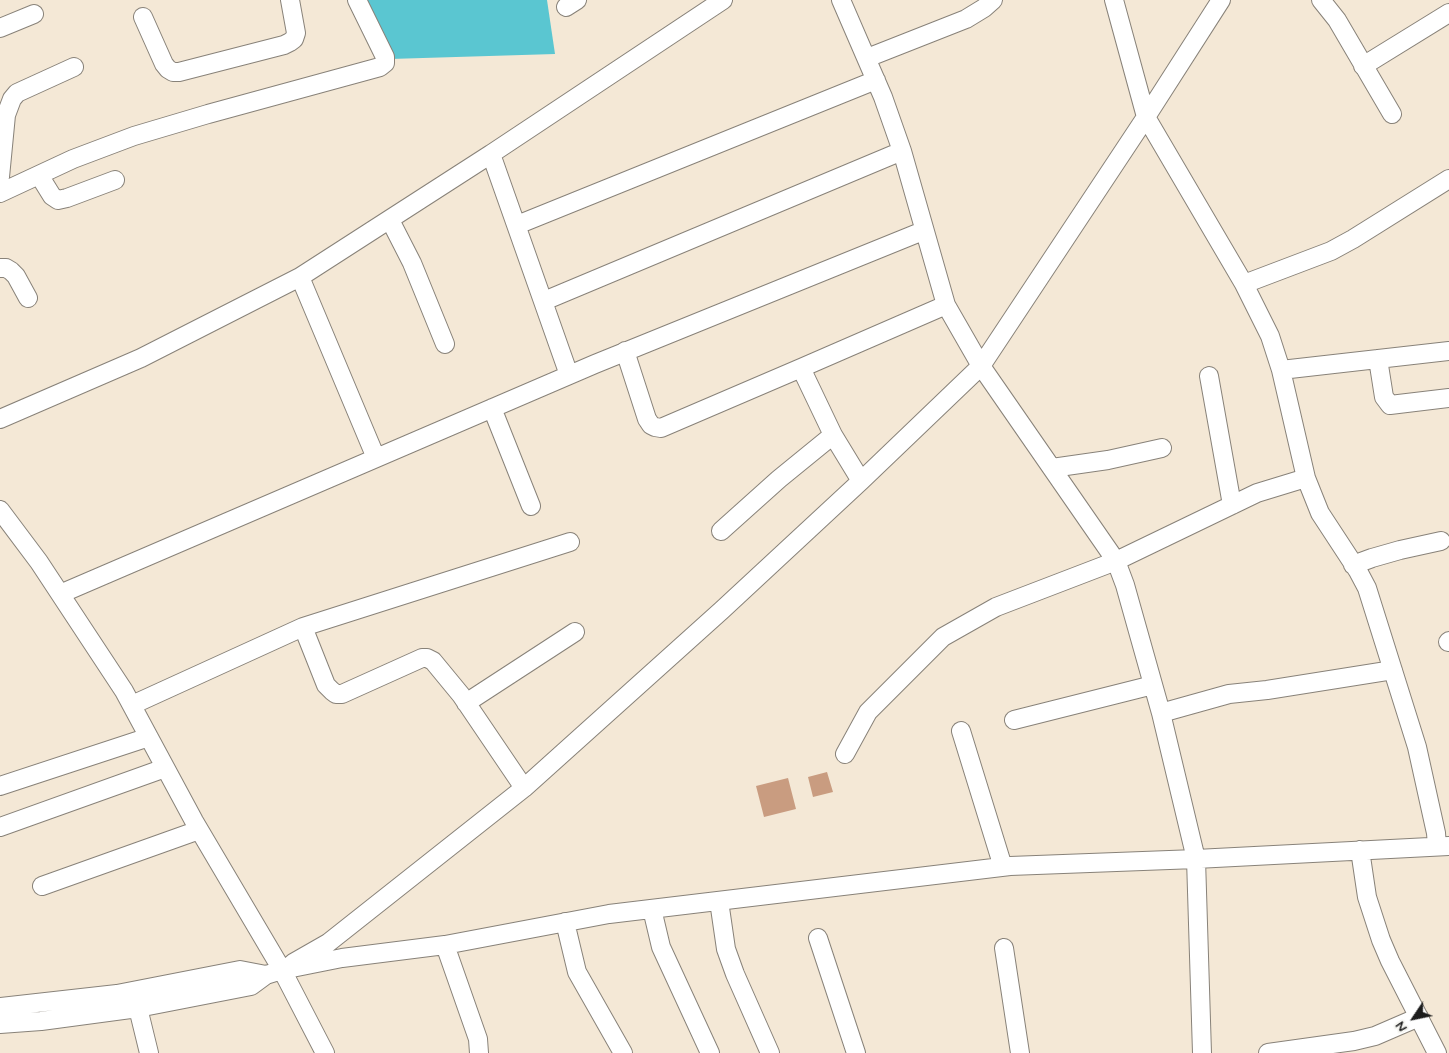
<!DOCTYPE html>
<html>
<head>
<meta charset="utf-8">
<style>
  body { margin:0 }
  #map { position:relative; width:1449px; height:1053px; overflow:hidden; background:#f4e8d6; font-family:Mynerve,sans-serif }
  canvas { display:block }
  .north { position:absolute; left:1389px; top:993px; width:50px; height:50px; -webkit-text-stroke:4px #f6f6f2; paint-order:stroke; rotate:236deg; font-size:14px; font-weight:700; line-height:20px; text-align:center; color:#1c1c1c }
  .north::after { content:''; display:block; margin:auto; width:18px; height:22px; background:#1c1c1c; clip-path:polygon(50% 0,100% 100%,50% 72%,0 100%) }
</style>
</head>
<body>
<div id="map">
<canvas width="1449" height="1053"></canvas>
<div class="north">N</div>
</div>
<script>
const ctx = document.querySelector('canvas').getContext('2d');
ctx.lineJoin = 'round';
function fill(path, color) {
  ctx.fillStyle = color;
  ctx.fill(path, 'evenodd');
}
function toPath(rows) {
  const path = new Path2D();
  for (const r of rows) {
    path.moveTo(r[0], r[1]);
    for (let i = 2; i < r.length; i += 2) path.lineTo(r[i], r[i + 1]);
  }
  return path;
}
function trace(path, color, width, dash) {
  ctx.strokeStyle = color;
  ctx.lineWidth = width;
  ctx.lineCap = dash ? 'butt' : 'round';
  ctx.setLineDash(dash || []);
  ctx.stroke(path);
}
const water = toPath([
  [362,0,547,0,555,54,390,59]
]);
const building = toPath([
  [827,772,833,792,813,797,808,777],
  [788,778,796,809,764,817,756,786]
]);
const minor = toPath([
  [841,0,883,97,902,151,946,305,981,366,1116,561,1125,585,1161,713,1196,859,1202,1053],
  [1114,0,1146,117,1244,284,1270,336,1281,370,1306,478,1320,513,1358,571,1367,588,1417,747,1436,833,1437,846],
  [1321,0,1337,20,1392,114],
  [566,7,577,0],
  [143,17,164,64,168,69,173,72,179,72,284,45,290,42,294,39,296,33,290,0],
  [0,28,34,14],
  [867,58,966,19,984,8,993,0],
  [1363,66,1449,13],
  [39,175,52,196,58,200,67,198,115,180],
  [0,177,6,115,12,99,17,93,74,67],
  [0,193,73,159,134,136,208,114,380,67,385,63,385,57,357,0],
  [390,220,412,263,445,344],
  [517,225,876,80],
  [0,268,6,268,11,271,16,276,28,298],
  [300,277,376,458],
  [1244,284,1331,251,1353,239,1449,179],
  [544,301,902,151],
  [625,351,647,419,651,425,655,427,661,428,801,368,946,305],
  [1378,359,1384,397,1390,405,1449,398],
  [801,368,833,435,861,481],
  [1281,370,1449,351],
  [569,375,491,154,723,0],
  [1209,376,1232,505],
  [492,408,531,506],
  [0,419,141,358,300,277,491,154],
  [1052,468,1108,460,1162,448],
  [0,510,39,562,124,691,194,821,282,970,325,1053],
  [721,531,779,479,833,435],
  [1353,565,1372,558,1400,550,1441,541],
  [60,594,595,364,923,231],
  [303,627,326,685,332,691,336,694,342,694,422,658,427,658,433,661,461,695,524,788],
  [1448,642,1449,641],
  [466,703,575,632],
  [132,705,303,627,570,542],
  [1161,713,1229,694,1267,690,1393,670],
  [1014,720,1153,685],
  [961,731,1003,867],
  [845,754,868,712,943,637,996,607,1116,561,1257,493,1306,478],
  [0,786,149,737],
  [0,827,165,768],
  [1360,850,1367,897,1381,940,1390,961,1437,1053],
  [42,886,199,830],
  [719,901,726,949,735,974,770,1053],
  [652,909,661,947,710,1053],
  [565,922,577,972,623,1053],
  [818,938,856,1053],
  [445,945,478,1039,479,1053],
  [1004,948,1020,1053],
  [293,963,328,943,524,788,722,610,861,481,981,366,1146,117,1221,0],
  [0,1007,117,994,240,970,266,975],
  [138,1008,149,1053],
  [0,1024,41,1021,138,1008,251,986,266,975,282,970,342,958,445,945,609,914,1010,866,1196,859,1449,846],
  [1268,1053,1354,1041,1375,1036,1419,1017]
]);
fill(water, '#5ac6d1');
fill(building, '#c99c80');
trace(minor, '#888279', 20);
trace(minor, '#fff', 18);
</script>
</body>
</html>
